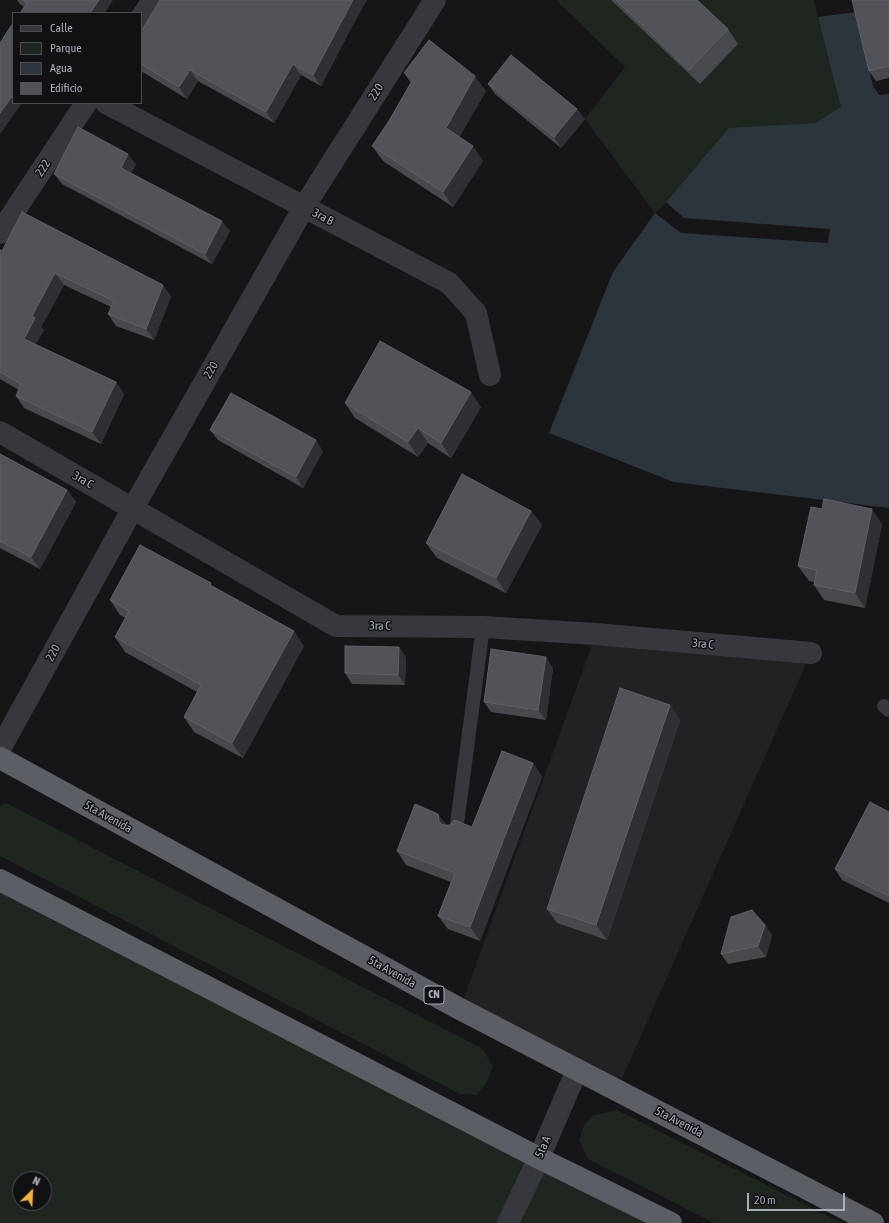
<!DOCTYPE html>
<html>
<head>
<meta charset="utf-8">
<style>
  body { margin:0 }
  #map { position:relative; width:889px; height:1223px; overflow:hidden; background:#161618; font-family:"Asap Condensed",sans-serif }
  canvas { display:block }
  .legend { position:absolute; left:12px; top:12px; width:130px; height:92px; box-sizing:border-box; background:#111113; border:1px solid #4d4f55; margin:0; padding:5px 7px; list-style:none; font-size:12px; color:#a8adb8 }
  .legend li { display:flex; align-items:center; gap:8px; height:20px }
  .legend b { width:20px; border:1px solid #4d4f55 }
  .north { position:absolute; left:12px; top:1171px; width:40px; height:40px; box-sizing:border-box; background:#111113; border:1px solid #4d4f55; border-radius:50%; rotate:24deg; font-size:11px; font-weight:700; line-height:16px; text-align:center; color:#a8adb8 }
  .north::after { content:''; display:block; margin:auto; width:14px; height:18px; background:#f2b134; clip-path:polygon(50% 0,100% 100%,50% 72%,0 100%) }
  .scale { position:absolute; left:747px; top:1193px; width:98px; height:18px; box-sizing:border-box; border:2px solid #a8adb8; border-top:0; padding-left:5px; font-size:12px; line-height:14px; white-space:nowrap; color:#a8adb8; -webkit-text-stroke:3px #111113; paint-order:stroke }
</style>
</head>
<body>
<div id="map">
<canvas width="889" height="1223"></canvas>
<ul class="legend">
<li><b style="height:5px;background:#37383d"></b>Calle</li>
<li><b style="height:11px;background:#1e261f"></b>Parque</li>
<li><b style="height:11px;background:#2c353c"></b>Agua</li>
<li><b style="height:11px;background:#525359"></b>Edificio</li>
</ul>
<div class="north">N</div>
<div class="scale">20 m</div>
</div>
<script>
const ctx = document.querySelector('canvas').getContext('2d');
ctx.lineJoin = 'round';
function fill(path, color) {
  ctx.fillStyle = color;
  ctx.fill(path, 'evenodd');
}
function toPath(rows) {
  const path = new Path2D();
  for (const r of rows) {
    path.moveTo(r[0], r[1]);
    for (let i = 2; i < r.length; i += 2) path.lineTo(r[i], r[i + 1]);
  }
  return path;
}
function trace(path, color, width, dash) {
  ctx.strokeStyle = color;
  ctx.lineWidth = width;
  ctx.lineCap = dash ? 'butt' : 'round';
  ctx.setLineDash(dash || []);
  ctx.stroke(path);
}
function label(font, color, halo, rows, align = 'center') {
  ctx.font = font + ' "Asap Condensed",sans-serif';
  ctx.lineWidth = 3;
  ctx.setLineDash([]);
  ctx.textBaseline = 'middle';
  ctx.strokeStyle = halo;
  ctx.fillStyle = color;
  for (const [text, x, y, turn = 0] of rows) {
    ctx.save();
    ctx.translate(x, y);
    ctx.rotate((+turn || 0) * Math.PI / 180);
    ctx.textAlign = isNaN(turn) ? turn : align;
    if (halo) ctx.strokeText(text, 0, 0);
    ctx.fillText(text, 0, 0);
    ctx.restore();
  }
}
const built = toPath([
  [596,634,811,653,617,1090,460,1009]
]);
const green = toPath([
  [556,0,814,0,831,69,842,107,816,123,729,129,666,202,655,213,585,119,625,67],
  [6,803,483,1049,493,1067,486,1083,477,1095,460,1094,0,856,0,806],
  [0,880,671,1223,0,1223],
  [20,1179,44,1179,44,1203,20,1203],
  [617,1110,842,1223,714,1223,588,1159,579,1140,584,1125,592,1116]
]);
const water = toPath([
  [856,12,873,86,879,95,889,94,889,508,674,482,549,433,613,272,655,213,666,202,729,128,816,123,841,107,831,69,818,17]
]);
const pier = toPath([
  [666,202,684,218,830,229,828,243,681,233,655,213]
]);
const service = toPath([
  [884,706,889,710],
  [456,831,483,627]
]);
const minor = toPath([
  [141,18,153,0],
  [106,103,449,283,476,313,490,375],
  [0,233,86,103],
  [0,432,336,626,483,627,596,634,811,653],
  [0,749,133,508,304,207,435,0],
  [508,1223,539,1158,577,1070]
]);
const trunk = toPath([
  [0,758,460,1009,873,1223],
  [0,880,539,1158,671,1223]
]);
const wall = toPath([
  [17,0,113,0,24,7,20,4],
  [611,0,697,0,728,29,738,44,700,84],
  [889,0,889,78,876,81,869,71],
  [141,32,347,36,321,86,301,75,274,123,198,81,187,99,141,71],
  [404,73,486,91,459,137,483,161,453,207,383,161,372,146,389,121,411,83],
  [488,84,577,109,585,119,561,148,495,94],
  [136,164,131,173,230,231,212,264,62,184,54,174],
  [0,250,2,251,163,285,171,297,154,340,116,326,108,314,111,307,64,285,41,327,44,330,35,345,116,382,124,394,101,444,24,408,16,396,19,390,0,379],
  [345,403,481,407,451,458,428,443,418,457,355,418],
  [210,430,323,451,303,488,218,440],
  [0,454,67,490,76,502,40,569,0,548],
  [531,511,542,525,506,593,437,558,426,543],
  [882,524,865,608,824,600,814,585,814,582,809,581,798,566],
  [214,587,304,646,243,758,194,732,184,717,197,692,125,652,115,637,126,618,120,615,110,600],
  [399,647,406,658,405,685,352,684,345,673],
  [553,668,546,720,491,712,484,702],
  [670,705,680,720,607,940,557,923,547,909],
  [533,763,542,777,480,941,448,929,438,916,451,882,406,865,397,851,438,814,446,825,472,827],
  [889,812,889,903,842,880,835,869],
  [765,925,772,935,766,957,728,964,721,954]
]);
const shadedWall = toPath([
  [99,0,113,0,105,13,90,13],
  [353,0,367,0,347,36,321,86,313,75],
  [293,64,301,75,274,123,266,112],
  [190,70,198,81,187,99,179,87],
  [475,76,486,91,456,143,446,128],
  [13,95,13,103,22,103,0,134,0,113],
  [577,109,585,119,561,148,554,137],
  [473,146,483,161,453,207,443,192],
  [128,154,136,164,128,178,121,168],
  [222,221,230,231,212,264,205,254],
  [55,273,64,285,41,327,44,330,32,351,24,339,32,316],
  [163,285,171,297,154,340,146,329],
  [116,382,124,394,101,444,92,432],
  [471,392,481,407,451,458,441,443],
  [418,428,428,443,418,457,408,442],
  [316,440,323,451,303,488,296,477],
  [67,490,76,502,40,569,31,557],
  [872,509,882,524,865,608,855,593],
  [531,511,542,525,506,593,496,578],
  [294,631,304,646,243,758,232,743],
  [399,647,406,658,405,685,398,675],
  [546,657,553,668,546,720,538,710],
  [670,705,680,720,607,940,596,925],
  [533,763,542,777,480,941,470,927],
  [438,814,448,827,448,835,439,821],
  [765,925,772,935,766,957,758,946]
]);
const building = toPath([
  [23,0,99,0,90,13,20,13,27,3,23,0],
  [160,0,353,0,313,75,293,64,266,112,190,70,179,87,141,64,141,32,160,0],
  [616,0,697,0,728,29,689,70,616,0],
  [852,0,889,0,889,66,869,71,852,0],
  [13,23,13,95,0,113,0,43,13,23],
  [429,40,475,76,446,128,473,146,443,192,372,146,389,121,413,79,404,73,429,40],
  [511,55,577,109,554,137,488,84,511,55],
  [78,127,128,154,121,168,222,221,205,254,54,174,78,127],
  [22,212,163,285,146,329,108,314,114,301,55,273,32,316,35,318,24,339,116,382,92,432,16,396,21,384,0,372,0,250,2,251,22,212],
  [380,341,471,392,441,443,418,428,408,442,345,403,380,341],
  [231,393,316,440,296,477,210,430,231,393],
  [0,454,67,490,31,557,0,541,0,454],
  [462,474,531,511,496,578,426,543,462,474],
  [824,499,872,509,855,593,814,585,817,570,798,566,811,507,822,509,824,499],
  [140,545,211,583,210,585,294,631,232,743,184,717,201,685,115,637,129,611,110,600,140,545],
  [345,646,399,647,398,675,345,673,345,646],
  [491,649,546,657,538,710,484,702,491,649],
  [620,688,670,705,596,925,547,909,620,688],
  [502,751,533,763,470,927,438,916,455,873,397,851,415,804,438,814,439,821,441,824,445,825,450,825,454,820,472,827,502,751],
  [870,802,889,812,889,896,835,869,870,802],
  [752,910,765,925,758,946,721,954,731,917,752,910]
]);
const shields = [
  [434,995,20]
];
const shieldNames = [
  ["CN",434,995]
];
const streetNames = [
  ["220",376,92,-58],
  ["222",43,168,-57],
  ["3ra B",323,217,28],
  ["220",211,370,-60],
  ["3ra C",83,480,30],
  ["3ra C",380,626,1],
  ["3ra C",703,644,5],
  ["220",53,653,-61],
  ["5ta Avenida",108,817,29],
  ["5ta Avenida",392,972,29],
  ["5ta Avenida",679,1122,27],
  ["5ta A",543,1147,-66]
];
fill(built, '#222225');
fill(green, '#1e261f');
fill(water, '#2c353c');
fill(pier, '#161618');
trace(service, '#37383d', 14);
trace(minor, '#37383d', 22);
trace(trunk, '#5b5e65', 22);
fill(wall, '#47494d');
fill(shadedWall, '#2f3033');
fill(building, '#525359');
trace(building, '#5f6168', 1);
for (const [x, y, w] of shields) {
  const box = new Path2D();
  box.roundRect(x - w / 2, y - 9, w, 18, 3);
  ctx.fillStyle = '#111113';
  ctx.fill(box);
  trace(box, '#a8adb8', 1);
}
label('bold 11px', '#a8adb8', null, shieldNames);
label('12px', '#a8adb8', '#111113', streetNames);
</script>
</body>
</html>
